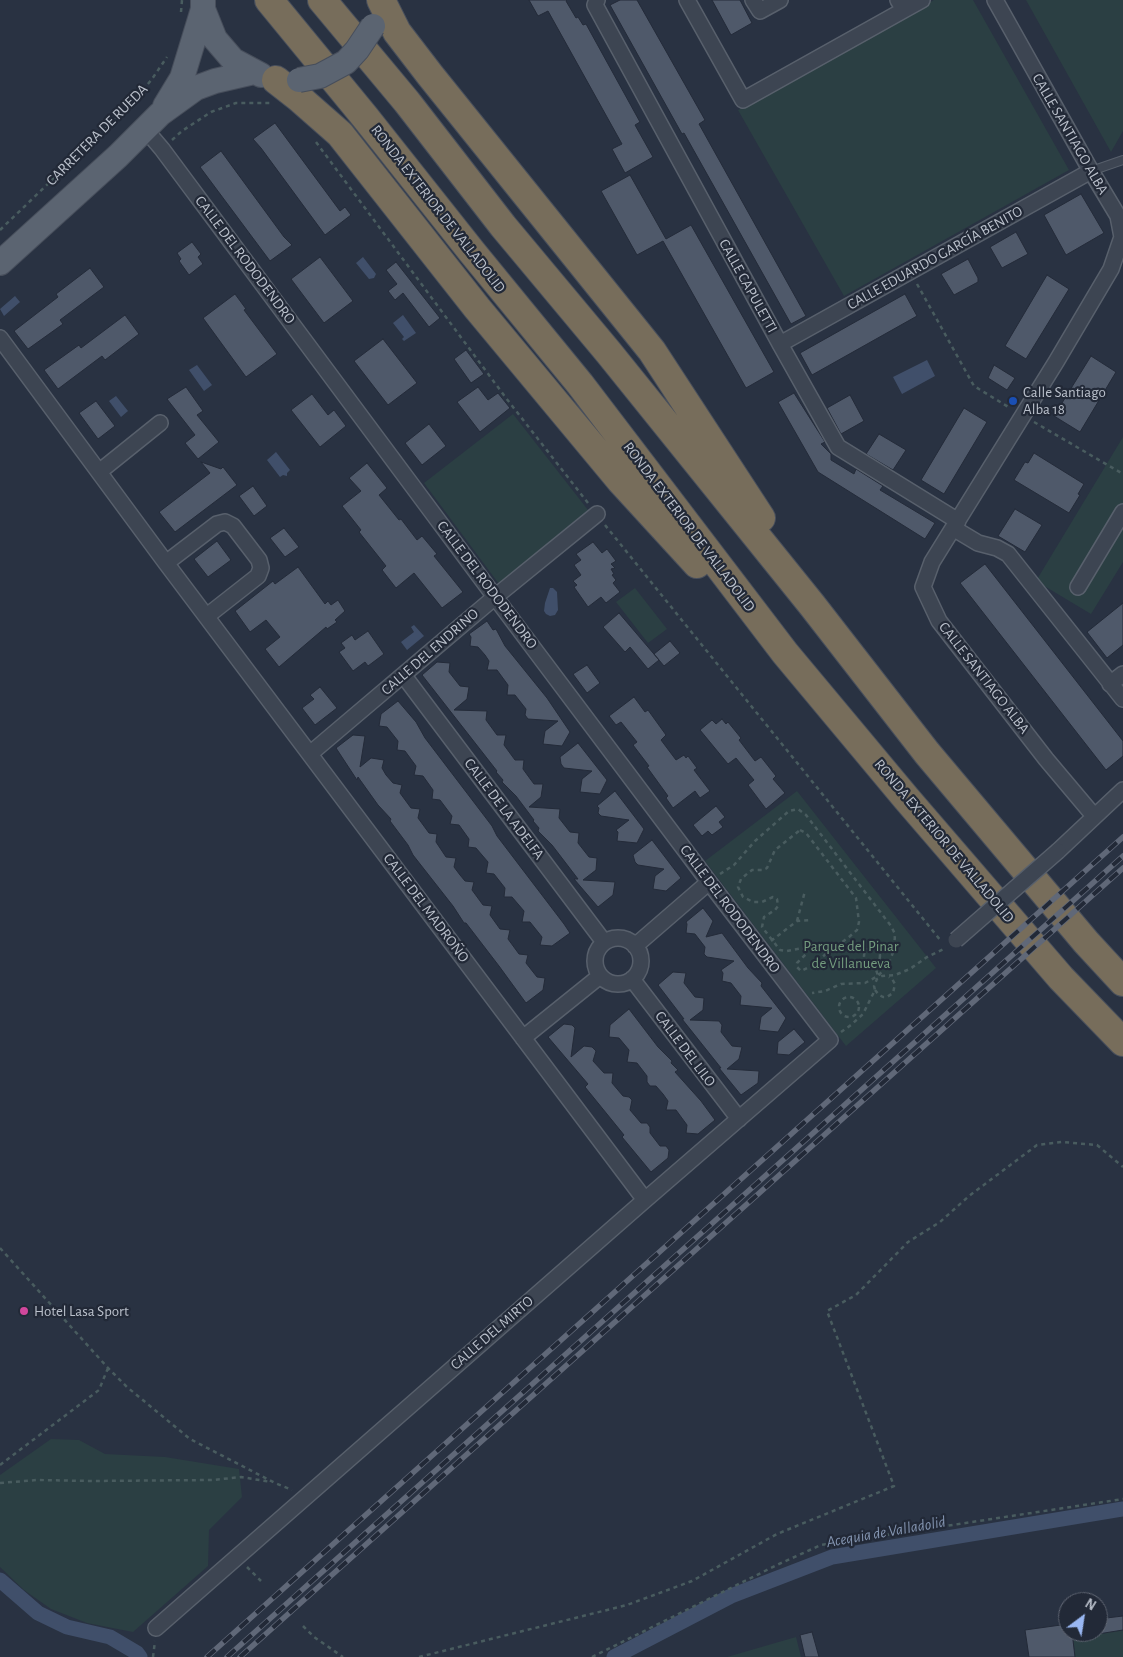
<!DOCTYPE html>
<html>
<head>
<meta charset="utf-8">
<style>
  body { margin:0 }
  #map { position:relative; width:1123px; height:1657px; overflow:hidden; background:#293242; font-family:"Alegreya Sans",sans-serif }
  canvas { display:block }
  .north { position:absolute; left:1058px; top:1592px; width:50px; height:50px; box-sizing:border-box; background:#222937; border:1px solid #5f6572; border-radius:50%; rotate:31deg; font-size:14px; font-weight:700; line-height:20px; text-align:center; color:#bac0cb }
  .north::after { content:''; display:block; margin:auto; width:18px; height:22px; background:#99b7f2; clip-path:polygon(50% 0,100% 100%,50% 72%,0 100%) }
</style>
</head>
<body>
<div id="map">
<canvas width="1123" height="1657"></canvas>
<div class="north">N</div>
</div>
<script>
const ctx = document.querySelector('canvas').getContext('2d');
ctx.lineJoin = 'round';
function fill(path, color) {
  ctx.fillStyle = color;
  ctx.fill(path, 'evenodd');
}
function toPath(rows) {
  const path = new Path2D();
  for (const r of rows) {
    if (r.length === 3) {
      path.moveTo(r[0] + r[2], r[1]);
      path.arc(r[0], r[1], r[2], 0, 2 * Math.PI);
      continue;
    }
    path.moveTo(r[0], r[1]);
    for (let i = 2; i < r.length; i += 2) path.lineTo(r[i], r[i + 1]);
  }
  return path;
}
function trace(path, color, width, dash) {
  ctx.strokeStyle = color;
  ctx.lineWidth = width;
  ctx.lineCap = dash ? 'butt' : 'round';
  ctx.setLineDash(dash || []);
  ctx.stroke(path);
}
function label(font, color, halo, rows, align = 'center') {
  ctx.font = font + ' "Alegreya Sans",sans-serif';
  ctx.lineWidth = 4.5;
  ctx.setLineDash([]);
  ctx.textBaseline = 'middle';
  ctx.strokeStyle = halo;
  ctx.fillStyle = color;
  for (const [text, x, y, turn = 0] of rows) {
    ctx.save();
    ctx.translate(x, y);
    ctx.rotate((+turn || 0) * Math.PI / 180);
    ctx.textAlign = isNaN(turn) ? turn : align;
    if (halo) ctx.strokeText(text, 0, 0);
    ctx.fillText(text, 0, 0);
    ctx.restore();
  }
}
const green = toPath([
  [934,0,973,0,1069,170,844,296,738,110],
  [1026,0,1123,0,1123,131,1111,152],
  [513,414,588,510,499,584,424,483],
  [1123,437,1123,562,1091,614,1036,581],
  [635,588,667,629,648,643,616,602],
  [797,791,936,968,846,1046,705,861],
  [51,1439,79,1440,105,1454,165,1457,239,1469,242,1497,209,1530,208,1566,133,1632,87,1623,51,1609,24,1590,0,1567,0,1475],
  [1123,1630,1123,1657,1075,1657,1073,1637],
  [796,1637,801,1657,727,1657]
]);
const water = toPath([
  [363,257,376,274,374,278,369,279,356,263],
  [15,296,20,302,4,316,0,309],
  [403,315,416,333,404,341,402,339,404,337,393,323],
  [927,360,935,376,902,394,893,377],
  [197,365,212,385,204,391,189,370],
  [116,396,128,411,121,417,109,401],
  [276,452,290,470,287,473,287,476,283,475,280,477,267,460],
  [550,588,553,588,557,592,558,610,555,615,550,616,546,614,544,611,545,603],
  [414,625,424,636,407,650,401,642,414,632,411,627]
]);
const canal = toPath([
  [0,1580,38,1613,67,1627,110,1637,137,1653,140,1657],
  [614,1657,731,1596,832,1557,1123,1509]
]);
const building = toPath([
  [529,0,567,0,566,1,576,18,578,17,583,25,586,24,640,122,635,125,653,157,625,173,612,149,622,144,548,11,538,16,529,0],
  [620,0,637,0,705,120,699,124,806,316,791,324,684,133,682,134,610,5,620,0],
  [712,0,740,0,752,23,731,35,712,0],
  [275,123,340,211,345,207,351,215,325,235,261,148,253,139,275,123],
  [221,151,284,237,292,245,270,261,200,167,221,151],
  [630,175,666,239,691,225,774,372,746,388,663,241,637,255,601,191,630,175],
  [1081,194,1104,233,1066,255,1044,215,1081,194],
  [1016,232,1028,254,1002,268,990,247,1016,232],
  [192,242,201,254,198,257,203,264,189,275,179,261,181,259,177,253,192,242],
  [320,257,353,301,324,323,291,279,320,257],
  [968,259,978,278,978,282,954,295,941,274,968,259],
  [396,262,440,318,429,327,403,293,395,300,388,291,397,284,386,270,396,262],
  [90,268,104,287,60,320,63,324,28,349,14,331,58,297,56,294,90,268],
  [1047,275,1069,289,1026,359,1005,346,1047,275],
  [235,294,246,309,244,310,277,354,246,377,203,318,235,294],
  [905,294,917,316,812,375,800,353,905,294],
  [125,315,139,334,105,360,102,356,58,389,44,370,79,345,81,348,125,315],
  [383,339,417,383,388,405,354,361,383,339],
  [466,350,484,374,471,383,454,359,466,350],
  [1091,356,1116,372,1080,432,1054,416,1091,356],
  [994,365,1015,378,1007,390,988,378,994,365],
  [186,387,203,411,197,415,219,442,198,459,185,443,195,435,167,399,186,387],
  [478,387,488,400,498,393,510,408,480,432,457,402,478,387],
  [794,393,825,442,821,444,831,454,831,460,854,474,856,469,883,486,880,490,935,523,925,539,818,472,778,402,794,393],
  [312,394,328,415,334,410,346,426,320,447,291,410,312,394],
  [850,395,864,421,841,434,827,408,850,395],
  [96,401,115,426,98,439,79,413,96,401],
  [964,408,987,422,944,494,921,480,964,408],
  [429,424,446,446,422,465,405,443,429,424],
  [879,434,906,450,893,470,866,454,879,434],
  [1034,453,1084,484,1078,494,1080,495,1069,513,1014,480,1025,462,1028,463,1034,453],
  [201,462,221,469,223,467,237,485,175,532,159,512,210,473,201,462],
  [367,463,387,488,379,495,399,520,401,519,417,540,422,536,437,554,434,556,463,592,442,608,414,573,396,588,382,570,386,566,359,532,361,530,342,506,361,491,349,478,367,463],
  [253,486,267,506,254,516,239,496,253,486],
  [1015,509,1042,525,1025,552,998,536,1015,509],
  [284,528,299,547,285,557,270,538,284,528],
  [217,541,231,560,208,577,194,559,217,541],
  [593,542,602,553,607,549,616,561,611,564,615,568,611,569,614,574,612,575,616,580,613,583,620,592,606,603,601,597,588,607,574,587,577,585,573,581,581,575,574,565,581,560,576,554,593,542],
  [985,564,1123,741,1123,756,1106,770,960,583,985,564],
  [298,567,325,604,328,601,331,605,338,600,345,611,335,620,337,622,327,629,326,627,279,667,265,649,280,637,266,620,250,632,235,611,273,581,275,584,298,567],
  [1123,603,1123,645,1107,658,1087,632,1123,603],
  [619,613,659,660,648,669,630,647,625,652,603,627,619,613],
  [487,621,493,630,496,629,505,646,547,698,570,732,562,746,543,744,545,731,558,721,528,719,525,715,526,709,515,695,507,695,508,685,497,670,487,670,489,661,485,655,478,647,470,646,471,637,469,634,487,621],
  [368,631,384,654,368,666,365,662,353,671,339,652,345,648,341,643,352,635,355,640,368,631],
  [670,641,680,653,664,666,654,654,670,641],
  [437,662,450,663,449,672,460,686,469,687,467,699,454,710,487,711,486,720,497,735,506,735,504,745,515,760,524,760,523,769,531,780,534,784,543,784,541,797,529,807,560,809,559,818,570,832,579,833,578,843,589,857,597,858,596,870,583,880,615,882,613,895,598,907,574,879,578,879,552,845,538,831,539,828,533,821,534,820,516,796,502,782,503,780,496,772,497,771,422,675,437,662],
  [587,665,600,683,587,693,573,674,587,665],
  [320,687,337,708,315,725,302,708,314,699,310,695,320,687],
  [634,697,645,712,648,710,666,735,661,740,676,760,684,755,686,758,688,756,697,768,694,770,710,791,700,798,695,791,673,808,666,798,668,796,647,767,649,766,633,745,637,742,621,722,616,725,609,716,634,697],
  [398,701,416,722,425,738,492,826,497,836,564,924,570,933,552,946,540,945,542,937,530,922,522,922,524,911,512,897,504,897,505,888,494,874,486,873,488,862,476,848,468,847,469,839,459,825,450,824,452,816,440,800,432,799,433,790,423,776,414,775,416,766,405,751,397,750,398,741,387,727,379,726,381,714,398,701],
  [722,719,726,724,728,722,741,738,739,740,755,761,761,757,776,776,773,779,785,793,766,809,748,785,754,780,736,758,728,764,700,730,712,720,716,724,722,719],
  [353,735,365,736,360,767,371,758,384,760,382,768,386,775,393,783,402,785,400,793,411,808,420,809,418,818,429,833,437,834,436,842,446,857,456,858,454,867,460,875,465,881,474,882,472,890,483,905,492,906,490,915,500,929,510,930,508,939,519,954,528,955,526,963,537,977,545,978,543,990,526,1003,499,966,466,923,464,923,453,906,413,855,408,845,390,821,391,819,378,805,358,777,357,780,336,748,353,735],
  [578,743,607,780,600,794,580,792,582,779,592,771,564,768,561,764,560,757,578,743],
  [615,791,644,829,637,843,617,841,618,832,616,830,629,820,601,816,598,813,599,808,597,806,615,791],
  [716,806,725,817,719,822,723,827,712,835,708,831,702,836,693,825,716,806],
  [652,840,681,878,666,891,653,889,655,876,664,869,638,865,635,862,633,855,652,840],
  [703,908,713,921,706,937,722,933,748,968,762,983,761,986,786,1018,778,1032,759,1030,761,1017,772,1008,740,1005,741,996,731,983,722,981,723,973,721,970,734,961,707,957,704,954,705,947,695,934,686,933,687,924,686,922,703,908],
  [673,972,686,973,684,983,695,997,704,998,703,1010,690,1020,719,1021,722,1025,721,1032,732,1046,742,1047,739,1059,727,1069,759,1071,758,1083,741,1095,719,1068,721,1068,682,1019,684,1019,658,985,673,972],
  [629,1009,658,1047,672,1061,671,1063,678,1070,675,1072,701,1101,715,1120,698,1134,686,1133,687,1125,676,1110,666,1110,668,1101,663,1094,656,1086,650,1086,647,1082,647,1076,637,1063,627,1062,629,1050,619,1038,609,1037,610,1025,629,1009],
  [564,1024,572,1025,575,1028,571,1057,584,1046,592,1047,596,1051,593,1061,604,1073,613,1073,612,1083,623,1096,629,1097,632,1100,630,1110,641,1123,647,1123,650,1127,650,1133,660,1146,666,1146,669,1150,668,1158,651,1172,622,1137,624,1135,585,1087,588,1084,548,1037,564,1024],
  [794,1029,805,1042,789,1055,777,1054,778,1042,794,1029],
  [1123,1616,1123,1630,1098,1634,1098,1619,1123,1616],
  [1068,1624,1068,1632,1072,1632,1075,1657,1029,1657,1025,1630,1068,1624],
  [812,1632,819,1657,805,1657,800,1635,812,1632]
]);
const path = toPath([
  [181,12,182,0],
  [172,140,182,131,211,112,236,103,271,103],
  [316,142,506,398,588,503],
  [0,230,134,101,152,79,167,57],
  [917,284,974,386,1010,408],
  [1034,422,1123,474],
  [605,525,941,941],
  [800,830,806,833,856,898,859,922,857,930,849,937,807,968,801,971,797,967,797,963,806,954,803,948,787,951,780,950,762,927,764,917,775,910,778,906,777,899,773,897,762,902,753,902,743,897,738,887,741,879,748,873,752,870,763,870,767,868,775,850,800,830],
  [720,874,734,865,755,841,789,811,798,809,806,815,891,926,895,934,894,950,888,965,878,976,865,983,841,984,825,991,812,993],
  [797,921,805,891],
  [771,941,797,921,810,920],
  [872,956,8],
  [874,963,878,976],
  [875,990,879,995,883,997,887,997,893,993,895,984,892,979,889,977],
  [849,1007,10],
  [841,1032,851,1025,863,1014,875,990,874,986,877,979,882,976,895,975,910,969,927,957,946,948],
  [0,1248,108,1368,127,1387,190,1439,275,1483,292,1490],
  [0,1465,99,1390,108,1368],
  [0,1483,37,1480,92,1481,213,1480,241,1477,271,1482],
  [247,1567,261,1581],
  [303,1626,314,1637,343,1657],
  [153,1657,155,1641],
  [419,1657,627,1605,692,1581,777,1534,894,1486,827,1311,856,1295,908,1242,940,1222,969,1196,1037,1145,1062,1142,1097,1145,1123,1167],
  [592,1657,779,1564,821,1545,1123,1499]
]);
const lane = toPath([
  [1091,171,1123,160]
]);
const street = toPath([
  [597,0,595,5,780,344,838,447,958,521],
  [687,0,743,100,904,10,898,0],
  [753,0,760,11,780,0],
  [995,0,1091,171,1118,216,1122,237,1111,269,1056,362,932,562,923,587,939,621,1046,759,1094,816],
  [904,10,922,0],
  [145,129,162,149,495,597,709,882,830,1040,645,1200,156,1628],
  [0,338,166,563,645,1200],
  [780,344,1091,171],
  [99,472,160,423],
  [953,528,978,543,997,548,1008,554,1123,699],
  [166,563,217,524,225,522,233,526,259,560,261,568,258,576,207,616],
  [1078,587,1123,512],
  [404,676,604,942],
  [1110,684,1123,674],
  [311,753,495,597,597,514],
  [1058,851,1123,790],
  [618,961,23],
  [635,946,709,882],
  [632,979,739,1119],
  [523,1038,600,976]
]);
const primary = toPath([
  [203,0,203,9,215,39,233,60,261,75],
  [165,106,182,78,203,9],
  [0,263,118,156,160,114,196,88,215,81,254,72]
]);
const highway = toPath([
  [269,0,365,117,472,252,580,384,785,653,906,798,1061,978,1123,1042],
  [322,0,407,102,503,226,609,353,812,605,927,753,1086,942,1123,982],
  [381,0,397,32,430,75,652,351,761,518],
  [276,80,299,98,340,134,477,308,620,480,697,564]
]);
const rail = toPath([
  [207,1657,1123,837],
  [227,1657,1123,856],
  [240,1657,1123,868]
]);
const streetBridge = toPath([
  [956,940,1058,851]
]);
const primaryBridge = toPath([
  [299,80,320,76,346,62,357,50,373,26]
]);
const markers = [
  [1013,401,5,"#1a4fb4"],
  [24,1311,5,"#d1479c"]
];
const streetNames = [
  ["CALLE SANTIAGO ALBA",1070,134,60],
  ["CARRETERA DE RUEDA",97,135,-45],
  ["RONDA EXTERIOR DE VALLADOLID",438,209,52],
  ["CALLE EDUARDO GARCÍA BENITO",935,258,-29],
  ["CALLE DEL RODODENDRO",245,260,53],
  ["CALLE CAPULETTI",748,286,61],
  ["RONDA EXTERIOR DE VALLADOLID",689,527,53],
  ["CALLE DEL RODODENDRO",487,585,53],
  ["CALLE DEL ENDRINO",430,652,-41],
  ["CALLE SANTIAGO ALBA",984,678,52],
  ["CALLE DE LA ADELFA",504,809,53],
  ["RONDA EXTERIOR DE VALLADOLID",944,841,50],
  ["CALLE DEL MADROÑO",426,908,53],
  ["CALLE DEL RODODENDRO",730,909,53],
  ["CALLE DEL LILO",685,1049,53],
  ["CALLE DEL MIRTO",492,1333,-41]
];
const poiNames = [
  ["Calle Santiago",1023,392],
  ["Alba 18",1023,409],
  ["Hotel Lasa Sport",34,1311]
];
const parkNames = [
  ["Parque del Pinar",851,946],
  ["de Villanueva",851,963]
];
const waterNames = [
  ["Acequia de Valladolid",886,1532,-10]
];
fill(green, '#2b3f43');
fill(water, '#404f6a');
trace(canal, '#404f6a', 15);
fill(building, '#4f596a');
trace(building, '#242b39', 1);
trace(lane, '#58606c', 10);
trace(street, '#58606c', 18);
trace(primary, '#474e5b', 26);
trace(highway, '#484f5c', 30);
trace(path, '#495c5f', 2.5, [4, 4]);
trace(lane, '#3d4552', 8);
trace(street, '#3d4552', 15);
trace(primary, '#5b6471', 24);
trace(highway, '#776d5b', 28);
trace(rail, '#606878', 5.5);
trace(rail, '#222937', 4, [11]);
trace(streetBridge, '#58606c', 18, []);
trace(primaryBridge, '#474e5b', 26, []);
trace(streetBridge, '#3d4552', 15);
trace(primaryBridge, '#5b6471', 24);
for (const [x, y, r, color] of markers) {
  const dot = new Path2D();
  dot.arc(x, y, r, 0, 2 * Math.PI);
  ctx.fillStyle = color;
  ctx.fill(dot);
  trace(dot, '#222937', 2);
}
label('15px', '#bac0cb', '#222937', streetNames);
label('15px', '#bac0cb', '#222937', poiNames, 'left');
label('15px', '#739b7e', '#222937', parkNames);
label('italic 16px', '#8495b1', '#222937', waterNames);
</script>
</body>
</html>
